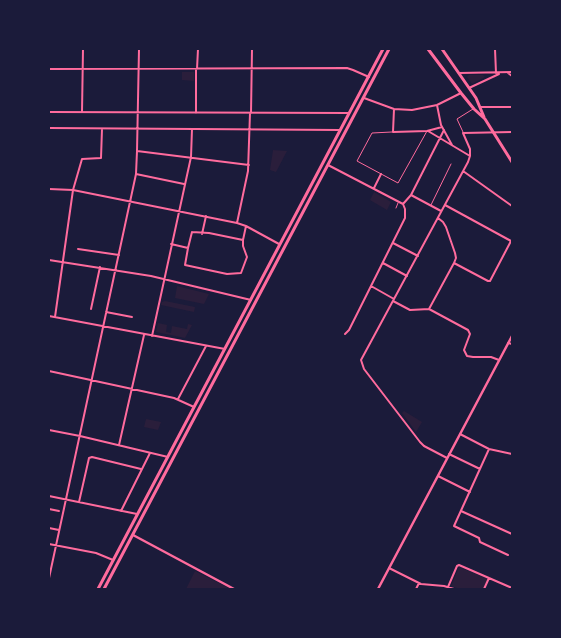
<!DOCTYPE html>
<html>
<head>
<meta charset="utf-8">
<style>
  body { margin:0 }
  #map { position:relative; width:561px; height:638px; overflow:hidden; background:#1b1b3a; font-family:"Roboto Serif",serif }
  canvas { display:block }
  .frame { position:absolute; inset:0; border:50px solid #1b1b3a; pointer-events:none }
</style>
</head>
<body>
<div id="map">
<canvas width="561" height="638"></canvas>
<div class="frame"></div>
</div>
<script>
const ctx = document.querySelector('canvas').getContext('2d');
ctx.lineJoin = 'round';
function fill(path, color) {
  ctx.fillStyle = color;
  ctx.fill(path, 'evenodd');
}
function toPath(rows) {
  const path = new Path2D();
  for (const r of rows) {
    path.moveTo(r[0], r[1]);
    for (let i = 2; i < r.length; i += 2) path.lineTo(r[i], r[i + 1]);
  }
  return path;
}
function trace(path, color, width, dash) {
  ctx.strokeStyle = color;
  ctx.lineWidth = width;
  ctx.lineCap = dash ? 'butt' : 'round';
  ctx.setLineDash(dash || []);
  ctx.stroke(path);
}
const green = toPath([
  [182,72,194,72,194,81,182,80],
  [469,75,483,75,485,77,472,84,467,77],
  [273,150,287,151,276,172,270,170],
  [374,192,391,202,387,210,370,200],
  [177,286,209,294,204,304,175,298],
  [165,301,195,307,194,312,161,305,162,302],
  [158,323,167,325,166,332,171,333,172,326,187,329,188,324,192,325,185,338,156,332],
  [404,411,422,422,416,432,402,413],
  [146,419,161,422,158,430,144,427],
  [459,567,488,579,483,589,460,589,451,586],
  [195,571,231,589,186,589]
]);
const service = toPath([
  [392,132,372,133,357,161,398,183,427,131],
  [463,132,457,119,473,109],
  [431,205,451,164],
  [396,208,398,203]
]);
const minor = toPath([
  [495,49,496,73],
  [49,69,347,68,353,70,369,77],
  [197,69,198,49],
  [459,73,512,72],
  [508,73,512,76],
  [469,88,499,74],
  [364,98,394,109,412,110,437,105,461,93],
  [437,105,441,125,452,145],
  [481,107,512,107],
  [394,109,393,132,427,131,442,127],
  [49,112,349,113],
  [82,112,83,49],
  [196,113,196,69],
  [251,113,252,49],
  [49,128,340,130],
  [428,131,470,156],
  [137,151,249,165],
  [328,165,403,204],
  [463,171,512,206],
  [136,174,184,184],
  [374,188,381,174],
  [49,189,73,190,237,223,246,226,279,244],
  [411,195,441,211],
  [403,204,411,195,444,130],
  [438,218,443,222,446,227,455,253,456,258,454,263,488,281,490,281,511,241,445,205],
  [237,223,248,171,250,113],
  [192,232,209,233,243,240,243,246,247,257,241,273,227,274,185,265,188,248,192,232],
  [202,234,206,216],
  [243,240,246,226],
  [393,243,418,256],
  [171,244,188,248],
  [78,249,119,255],
  [49,260,151,276,251,300],
  [383,263,407,276],
  [371,286,394,299],
  [393,301,410,310,429,309,468,330,470,334,464,350,467,356,473,357,491,357,499,360],
  [91,309,100,267],
  [429,309,454,263],
  [106,312,132,317],
  [49,316,225,349],
  [55,317,73,190,82,159,101,158,102,129],
  [345,334,349,330,405,218,405,209,403,204],
  [152,336,191,157,192,129],
  [508,343,512,344],
  [49,371,174,398,194,407],
  [178,399,206,346],
  [49,430,80,436,168,457],
  [460,434,489,449,512,454],
  [119,445,144,335],
  [489,449,454,526,479,538,480,542,508,555],
  [449,454,480,469],
  [447,458,424,446,420,442,364,369,361,360,468,162,470,156,470,149,463,133,512,132],
  [438,476,470,492],
  [49,496,137,514],
  [79,502,89,458,92,457,141,469],
  [49,509,59,511],
  [121,511,150,453],
  [461,511,512,534],
  [49,528,59,530],
  [49,544,96,553,113,560],
  [389,568,421,584,444,586,454,589],
  [49,578,136,174,137,151,139,49],
  [448,587,457,566,459,565,512,588],
  [416,589,419,583],
  [484,589,489,578]
]);
const tertiary = toPath([
  [133,535,234,589],
  [378,589,512,336]
]);
const secondary = toPath([
  [428,49,461,93,474,109,485,119,512,162],
  [442,49,476,98,484,117],
  [98,589,383,49],
  [104,589,389,49]
]);
fill(green, '#2a1e3b');
trace(service, '#ff6b9d', 1);
trace(minor, '#ff6b9d', 2);
trace(tertiary, '#ff6b9d', 2.5);
trace(secondary, '#ff6b9d', 3);
</script>
</body>
</html>
